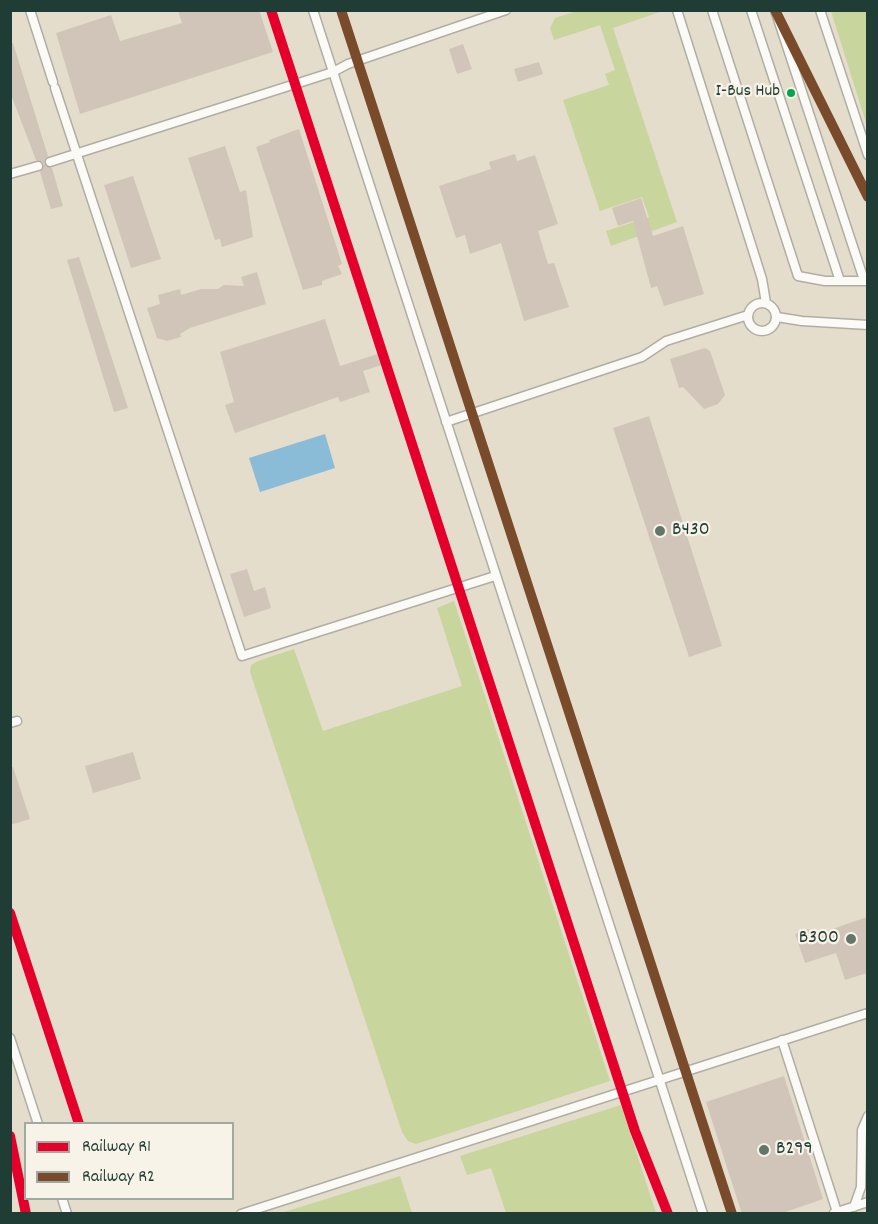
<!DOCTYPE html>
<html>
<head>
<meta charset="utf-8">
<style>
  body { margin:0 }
  #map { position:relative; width:878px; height:1224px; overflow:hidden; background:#e4ddcc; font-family:Dekko,sans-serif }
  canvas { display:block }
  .frame { position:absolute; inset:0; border:12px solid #1f3d34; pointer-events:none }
  .legend { position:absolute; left:24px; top:1122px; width:210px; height:78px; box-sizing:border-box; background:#f7f3e8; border:2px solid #a1aaa0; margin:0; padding:8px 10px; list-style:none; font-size:18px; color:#1f3d34 }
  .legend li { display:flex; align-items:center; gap:12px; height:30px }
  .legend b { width:30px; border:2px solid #a1aaa0 }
</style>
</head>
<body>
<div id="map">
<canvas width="878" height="1224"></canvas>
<div class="frame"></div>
<ul class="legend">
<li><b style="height:8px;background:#e4002b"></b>Railway R1</li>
<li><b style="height:8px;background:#7a4b2a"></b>Railway R2</li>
</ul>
</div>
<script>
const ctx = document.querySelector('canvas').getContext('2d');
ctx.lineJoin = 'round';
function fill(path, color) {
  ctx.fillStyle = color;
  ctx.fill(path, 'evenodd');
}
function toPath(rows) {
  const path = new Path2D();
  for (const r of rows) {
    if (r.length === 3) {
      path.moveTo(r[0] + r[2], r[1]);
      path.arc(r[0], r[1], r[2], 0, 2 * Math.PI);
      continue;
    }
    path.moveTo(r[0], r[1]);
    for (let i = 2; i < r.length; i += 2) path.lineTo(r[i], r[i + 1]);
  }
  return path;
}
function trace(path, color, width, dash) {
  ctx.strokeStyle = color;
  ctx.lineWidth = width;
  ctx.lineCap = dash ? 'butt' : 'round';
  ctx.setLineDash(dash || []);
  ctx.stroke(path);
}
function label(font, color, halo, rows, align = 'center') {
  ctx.font = font + ' Dekko,sans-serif';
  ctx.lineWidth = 4.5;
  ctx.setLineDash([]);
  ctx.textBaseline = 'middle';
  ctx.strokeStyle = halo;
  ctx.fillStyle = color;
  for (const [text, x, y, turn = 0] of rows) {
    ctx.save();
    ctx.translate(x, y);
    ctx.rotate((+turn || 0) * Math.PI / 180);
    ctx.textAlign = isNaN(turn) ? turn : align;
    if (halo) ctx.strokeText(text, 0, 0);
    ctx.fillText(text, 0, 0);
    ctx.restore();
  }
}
const green = toPath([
  [577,11,663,11,613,28,677,222,611,246,606,231,649,217,642,197,600,211,563,100,609,85,605,74,615,70,600,25,554,40,550,28,555,18],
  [831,11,867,11,867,126],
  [454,601,610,1081,416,1144,408,1141,402,1132,250,672,251,665,258,661,294,649,323,731,462,686,437,608],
  [621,1105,656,1213,506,1213,491,1168,467,1175,460,1156],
  [400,1176,412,1213,281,1213]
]);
const water = toPath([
  [325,434,335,468,260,492,249,458]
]);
const building = toPath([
  [178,10,259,10,273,52,80,114,56,33,111,15,120,41,182,23],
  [13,43,48,156,44,163,52,168,63,206,51,209,40,172,44,164,36,160,10,92,10,44],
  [463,44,472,69,457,74,449,49],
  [539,62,543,74,518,82,514,69],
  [299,129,342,264,338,266,342,274,322,281,322,285,303,290,256,147,270,142,269,140],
  [225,146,240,192,246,190,253,237,222,247,220,239,215,240,188,158],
  [515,154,517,161,535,155,558,224,538,231,548,264,554,263,569,307,524,321,501,243,470,254,465,235,456,238,439,186,491,169,489,162],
  [133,176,161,259,131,268,104,185],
  [641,198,653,236,683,226,704,294,664,306,657,286,651,288,633,221,618,226,612,208],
  [79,257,128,408,114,412,67,260],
  [257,272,266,304,190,328,180,334,181,337,167,341,157,338,147,308,160,304,158,295,180,289,181,295,201,289,218,289,224,285,244,286,241,277],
  [325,319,340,366,384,352,388,363,363,371,370,392,340,402,338,397,235,433,225,405,234,402,220,352],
  [705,348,710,351,725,395,718,404,704,409,683,387,679,388,670,359],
  [649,416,722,646,689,657,613,428],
  [247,569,254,591,265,587,271,608,244,617,230,574],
  [133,752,141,779,93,793,85,766],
  [13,767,30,819,10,825,10,768],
  [867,917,867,973,845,980,836,953,805,963,795,934,809,929,812,936],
  [784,1076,823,1199,780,1214,742,1214,706,1102]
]);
const lane = toPath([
  [30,10,53,82],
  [313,10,703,1214],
  [677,10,762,279,766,303],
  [712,10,798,276,825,281,868,281],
  [751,10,840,281],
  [775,10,864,280],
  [820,10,868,155],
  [55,88,242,656,495,576],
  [50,162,333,72,348,64,506,10],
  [10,174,38,166],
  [762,317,14],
  [777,317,802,321,868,325],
  [446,422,642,357,666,341,748,315],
  [10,723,17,721],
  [10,1038,38,1124],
  [782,1040,837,1212],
  [62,1198,67,1214],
  [854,1207,861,1187,862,1130,868,1116],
  [834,1213,868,1202],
  [241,1214,868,1013]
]);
const rail1 = toPath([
  [271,10,635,1131,668,1214],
  [10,913,79,1124],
  [10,1136,26,1214]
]);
const rail2 = toPath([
  [341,10,732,1214],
  [775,10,868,197]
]);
const markers = [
  [791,93,5,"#00a651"],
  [660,531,6,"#647569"],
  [851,939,6,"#647569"],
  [764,1150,6,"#647569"]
];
const busNames = [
  ["I-Bus Hub",780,93]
];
const poiNames = [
  ["B430",672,531],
  ["B300",839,939,"right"],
  ["B299",776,1150]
];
fill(green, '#c8d59c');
fill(water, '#8abcd7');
fill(building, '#d1c5ba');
trace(lane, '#b0aea3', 11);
trace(lane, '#fbfaf7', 8);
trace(rail1, '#e4002b', 10);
trace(rail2, '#7a4b2a', 10);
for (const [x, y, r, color] of markers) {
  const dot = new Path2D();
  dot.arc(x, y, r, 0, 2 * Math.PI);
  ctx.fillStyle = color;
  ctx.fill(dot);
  trace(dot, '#f7f3e8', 2);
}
label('18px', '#1f3d34', '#f7f3e8', busNames, 'right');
label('20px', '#1f3d34', '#f7f3e8', poiNames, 'left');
</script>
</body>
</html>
